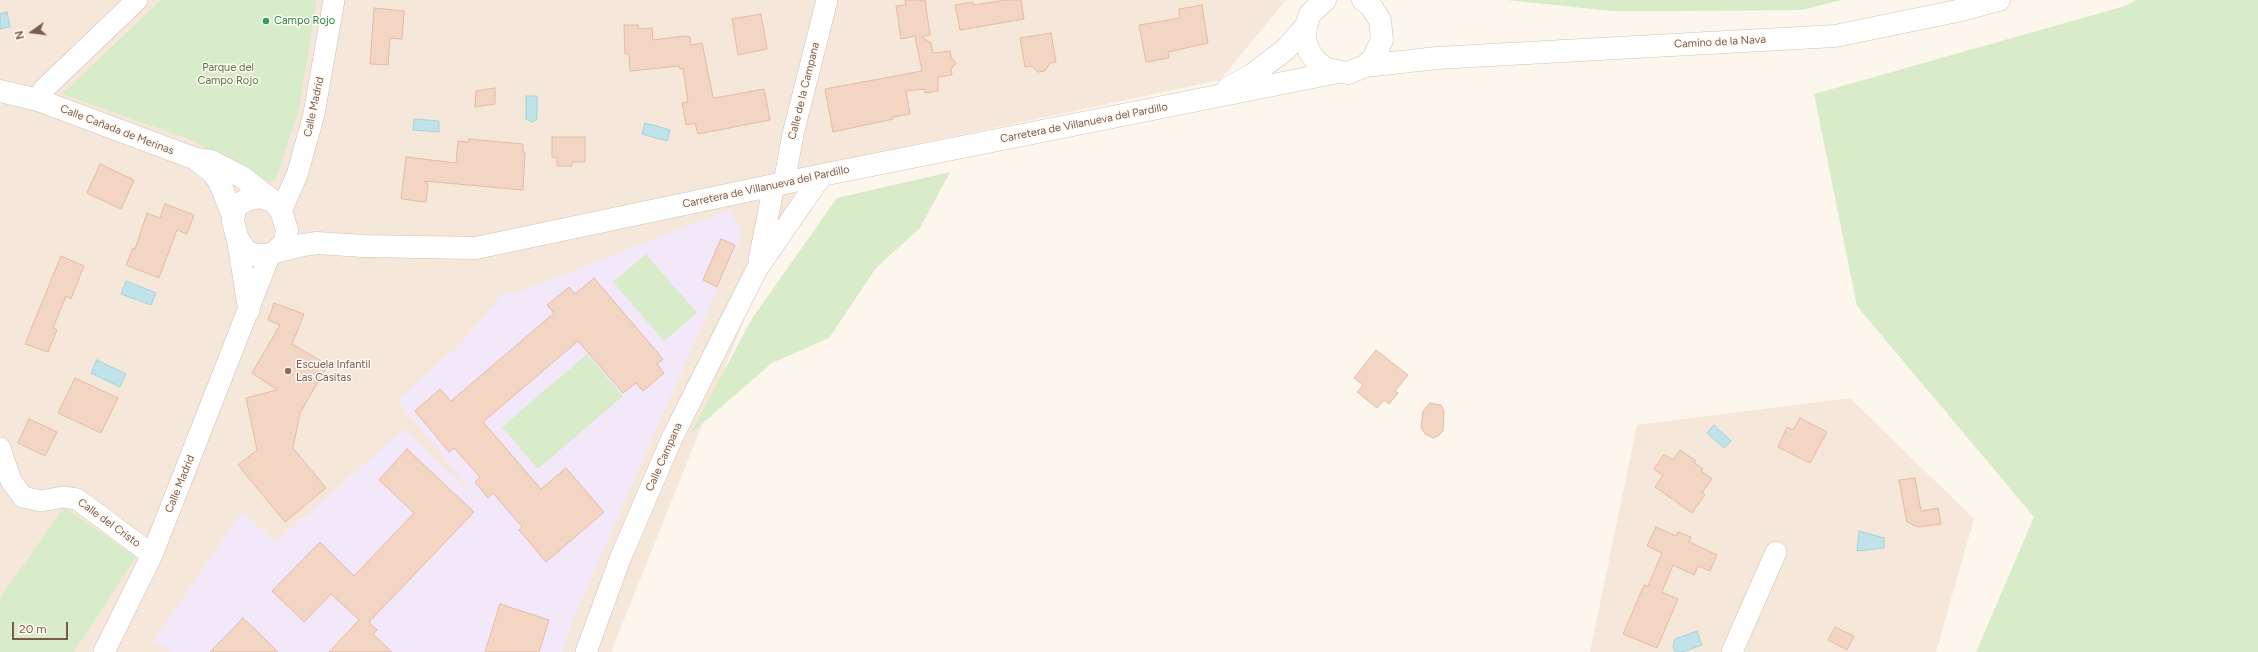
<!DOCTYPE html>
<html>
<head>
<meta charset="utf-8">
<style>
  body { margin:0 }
  #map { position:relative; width:2258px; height:652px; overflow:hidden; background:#fdf6ec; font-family:Figtree,sans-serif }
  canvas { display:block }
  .north { position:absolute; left:12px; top:12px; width:40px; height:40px; -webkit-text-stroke:3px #fffaf3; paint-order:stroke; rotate:256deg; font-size:11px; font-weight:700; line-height:16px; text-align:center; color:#7a5c4d }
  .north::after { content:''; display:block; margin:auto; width:14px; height:18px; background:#7a5c4d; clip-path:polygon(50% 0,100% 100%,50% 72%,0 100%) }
  .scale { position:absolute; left:12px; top:622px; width:56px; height:18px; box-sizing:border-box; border:2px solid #7a5c4d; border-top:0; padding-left:5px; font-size:12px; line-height:14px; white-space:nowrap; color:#7a5c4d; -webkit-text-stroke:3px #fffaf3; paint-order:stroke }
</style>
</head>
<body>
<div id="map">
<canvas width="2258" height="652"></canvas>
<div class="north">N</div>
<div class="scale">20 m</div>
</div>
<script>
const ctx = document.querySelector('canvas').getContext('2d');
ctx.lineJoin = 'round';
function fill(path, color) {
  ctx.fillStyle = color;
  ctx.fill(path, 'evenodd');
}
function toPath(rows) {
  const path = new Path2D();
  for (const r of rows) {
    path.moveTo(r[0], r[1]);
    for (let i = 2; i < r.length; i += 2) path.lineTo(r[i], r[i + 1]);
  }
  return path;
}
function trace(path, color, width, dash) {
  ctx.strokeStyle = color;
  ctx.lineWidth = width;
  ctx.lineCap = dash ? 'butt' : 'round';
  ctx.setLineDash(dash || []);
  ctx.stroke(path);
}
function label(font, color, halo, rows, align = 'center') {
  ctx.font = font + ' Figtree,sans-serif';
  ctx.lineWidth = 3;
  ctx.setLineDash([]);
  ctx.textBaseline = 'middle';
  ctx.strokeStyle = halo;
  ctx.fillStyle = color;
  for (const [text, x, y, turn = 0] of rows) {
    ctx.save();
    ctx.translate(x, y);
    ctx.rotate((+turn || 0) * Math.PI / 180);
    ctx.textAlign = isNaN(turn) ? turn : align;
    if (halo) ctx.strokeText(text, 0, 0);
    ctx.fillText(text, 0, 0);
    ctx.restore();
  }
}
const residential = toPath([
  [0,0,1286,0,1220,80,805,168,611,652,0,652],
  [1850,398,1974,519,1936,652,1590,652,1637,425]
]);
const education = toPath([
  [729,210,742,233,574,617,562,652,172,652,154,640,242,512,276,542,404,429,478,499,397,400,463,342,503,293,521,291]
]);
const green = toPath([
  [161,0,317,0,299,109,276,179,269,182,194,141,62,94],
  [1507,0,1842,0,1802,10,1679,11,1612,11],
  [2136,0,2258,0,2258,652,1976,652,2034,517,1857,306,1814,94,2125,6],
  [950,172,920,228,876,268,829,338,772,363,690,434,753,317,837,198],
  [646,254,697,313,664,341,613,282],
  [587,354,623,396,538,469,502,427],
  [64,507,136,557,74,652,0,652,0,598]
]);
const water = toPath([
  [7,12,10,27,0,29,0,14,7,12],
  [526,96,537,96,537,119,532,122,526,119,526,96],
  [414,119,439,121,439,132,413,130,414,119],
  [645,123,670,130,667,141,642,134,645,123],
  [126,281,156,293,151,305,121,294,126,281],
  [97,360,126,374,120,387,91,373,97,360],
  [1714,425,1731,441,1724,448,1707,433,1714,425],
  [1859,531,1884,538,1884,548,1857,551,1859,531],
  [1697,631,1702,645,1683,652,1675,652,1673,646,1675,639,1697,631]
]);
const building = toPath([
  [905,0,925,0,930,35,921,37,931,43,933,53,950,51,951,57,956,63,951,69,952,75,938,77,938,91,925,93,925,89,906,91,910,114,892,117,893,119,833,132,825,89,922,71,915,36,901,39,896,6,906,5,905,0],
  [1006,0,1021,0,1024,19,960,30,955,5,973,2,973,5,1006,0],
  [1202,5,1208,43,1168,52,1169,58,1146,62,1139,25,1180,18,1179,9,1202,5],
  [374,8,404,11,402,39,390,38,388,65,370,64,374,8],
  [761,14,767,49,738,55,732,19,761,14],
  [624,25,638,25,639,29,652,28,653,40,684,36,690,37,691,45,702,43,713,97,715,98,764,89,770,120,698,134,695,123,686,125,682,103,688,102,683,68,680,69,679,66,630,71,629,54,625,54,624,25],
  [1051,33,1056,62,1050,63,1045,71,1038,72,1031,66,1025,67,1020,38,1051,33],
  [495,88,495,104,475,107,476,91,495,88],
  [552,137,585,137,585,162,572,162,572,166,557,166,557,158,552,157,552,137],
  [469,139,523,144,523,152,525,152,523,190,424,181,428,184,426,202,401,199,406,157,456,163,458,141,469,142,469,139],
  [100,164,134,180,121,209,87,193,100,164],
  [165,204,194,215,187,234,177,230,159,278,126,265,133,248,135,249,147,213,160,218,165,204],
  [721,239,735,245,717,287,703,280,721,239],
  [61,256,84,266,71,299,66,296,53,328,57,330,48,352,25,344,61,256],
  [594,278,663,359,657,364,664,373,643,391,636,383,623,393,578,341,483,422,541,489,566,468,604,512,546,562,519,530,522,527,493,493,488,498,475,482,480,477,454,448,449,452,415,411,440,389,451,401,554,313,547,305,569,287,575,294,594,278],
  [274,303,304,314,292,344,328,365,300,413,293,448,326,488,285,522,238,465,257,450,246,398,277,390,252,373,280,325,268,320,274,303],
  [1376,350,1408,375,1395,391,1398,393,1389,404,1384,400,1377,408,1357,392,1363,385,1354,378,1376,350],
  [75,378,118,398,101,433,58,413,75,378],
  [1430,403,1441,405,1444,411,1443,431,1438,436,1433,438,1425,434,1421,427,1423,411,1430,403],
  [1800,418,1827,432,1810,463,1778,447,1787,427,1793,430,1800,418],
  [29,419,57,432,45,456,18,443,29,419],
  [407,449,474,512,369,622,377,630,373,634,392,652,329,652,359,620,331,594,304,622,272,591,320,542,354,576,414,513,379,480,407,449],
  [1680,450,1696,461,1694,463,1703,469,1701,471,1712,479,1702,493,1705,495,1692,513,1655,487,1663,475,1654,469,1664,454,1673,460,1680,450],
  [1915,478,1921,511,1938,508,1941,524,1918,527,1907,522,1899,480,1915,478],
  [1656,527,1676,536,1678,532,1691,537,1689,542,1717,555,1710,571,1698,566,1694,575,1673,565,1662,592,1678,599,1657,648,1623,634,1644,585,1648,586,1662,553,1647,546,1656,527],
  [500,604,549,620,539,652,485,652,500,604],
  [243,618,263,637,278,652,210,652,243,618],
  [1835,627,1854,636,1847,650,1828,640,1835,627]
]);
const street = toPath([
  [38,100,44,89,137,0],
  [784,183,793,134,827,0],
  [281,211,297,175,314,114,334,0],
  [237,237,249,311],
  [759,260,774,185],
  [0,448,11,481,23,497,41,501,63,497,77,499,152,555],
  [104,652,152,555,270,254],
  [586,652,620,559,672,438,757,269,822,175],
  [1732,652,1776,552]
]);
const secondary = toPath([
  [1325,0,1310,14,1306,26,1305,39,1309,51,1316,61,1326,69,1348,73,1365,66,1373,59,1382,40,1380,20,1370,5,1363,0],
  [1365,66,1437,58,1835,36,1962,10,1999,0],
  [1228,88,1252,75,1286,49,1306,26],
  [0,91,38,100,196,159,211,161,242,177,274,202],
  [198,161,211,171,219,181,233,216],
  [260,197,274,202,281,211,287,230,285,242,275,252,267,255,254,255,245,250,237,237,233,221,235,209,240,204,246,200,260,197],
  [275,252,303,245,317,243,363,246,476,248,822,175,1338,72]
]);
const markers = [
  [266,21,4,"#2e9e5b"],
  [288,371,4,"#8d6e63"]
];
const leisureNames = [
  ["Campo Rojo",274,21]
];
const streetNames = [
  ["Camino de la Nava",1720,42,-3],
  ["Calle de la Campana",804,91,-76],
  ["Calle Madrid",314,107,-78],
  ["Carretera de Villanueva del Pardillo",1084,123,-11],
  ["Calle Cañada de Merinas",117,130,21],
  ["Carretera de Villanueva del Pardillo",766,187,-12],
  ["Calle Campana",664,457,-66],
  ["Calle Madrid",180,484,-68],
  ["Calle del Cristo",109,523,36]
];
const parkNames = [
  ["Parque del",228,68],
  ["Campo Rojo",228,81]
];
const educationNames = [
  ["Escuela Infantil",296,365],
  ["Las Casitas",296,378]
];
fill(residential, '#f5e8da');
fill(education, '#f3e8fa');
fill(green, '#d8ecc9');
fill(water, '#bfe3e8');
trace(water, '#a5d3da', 1);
fill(building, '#f3d5c3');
trace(building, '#e6bba3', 1);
trace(street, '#d1beb0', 22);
trace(secondary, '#d6c0b0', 23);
trace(street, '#fff', 21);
trace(secondary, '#fff', 22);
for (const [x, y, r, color] of markers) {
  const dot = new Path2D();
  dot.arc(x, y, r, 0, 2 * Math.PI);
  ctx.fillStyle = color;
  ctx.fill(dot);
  trace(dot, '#fffaf3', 1.5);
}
label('11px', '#27864d', '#fffaf3', leisureNames, 'left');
label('11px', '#7a5c4d', '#fffaf3', streetNames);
label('11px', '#537a41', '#fffaf3', parkNames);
label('11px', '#785e54', '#fffaf3', educationNames, 'left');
</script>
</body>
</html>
